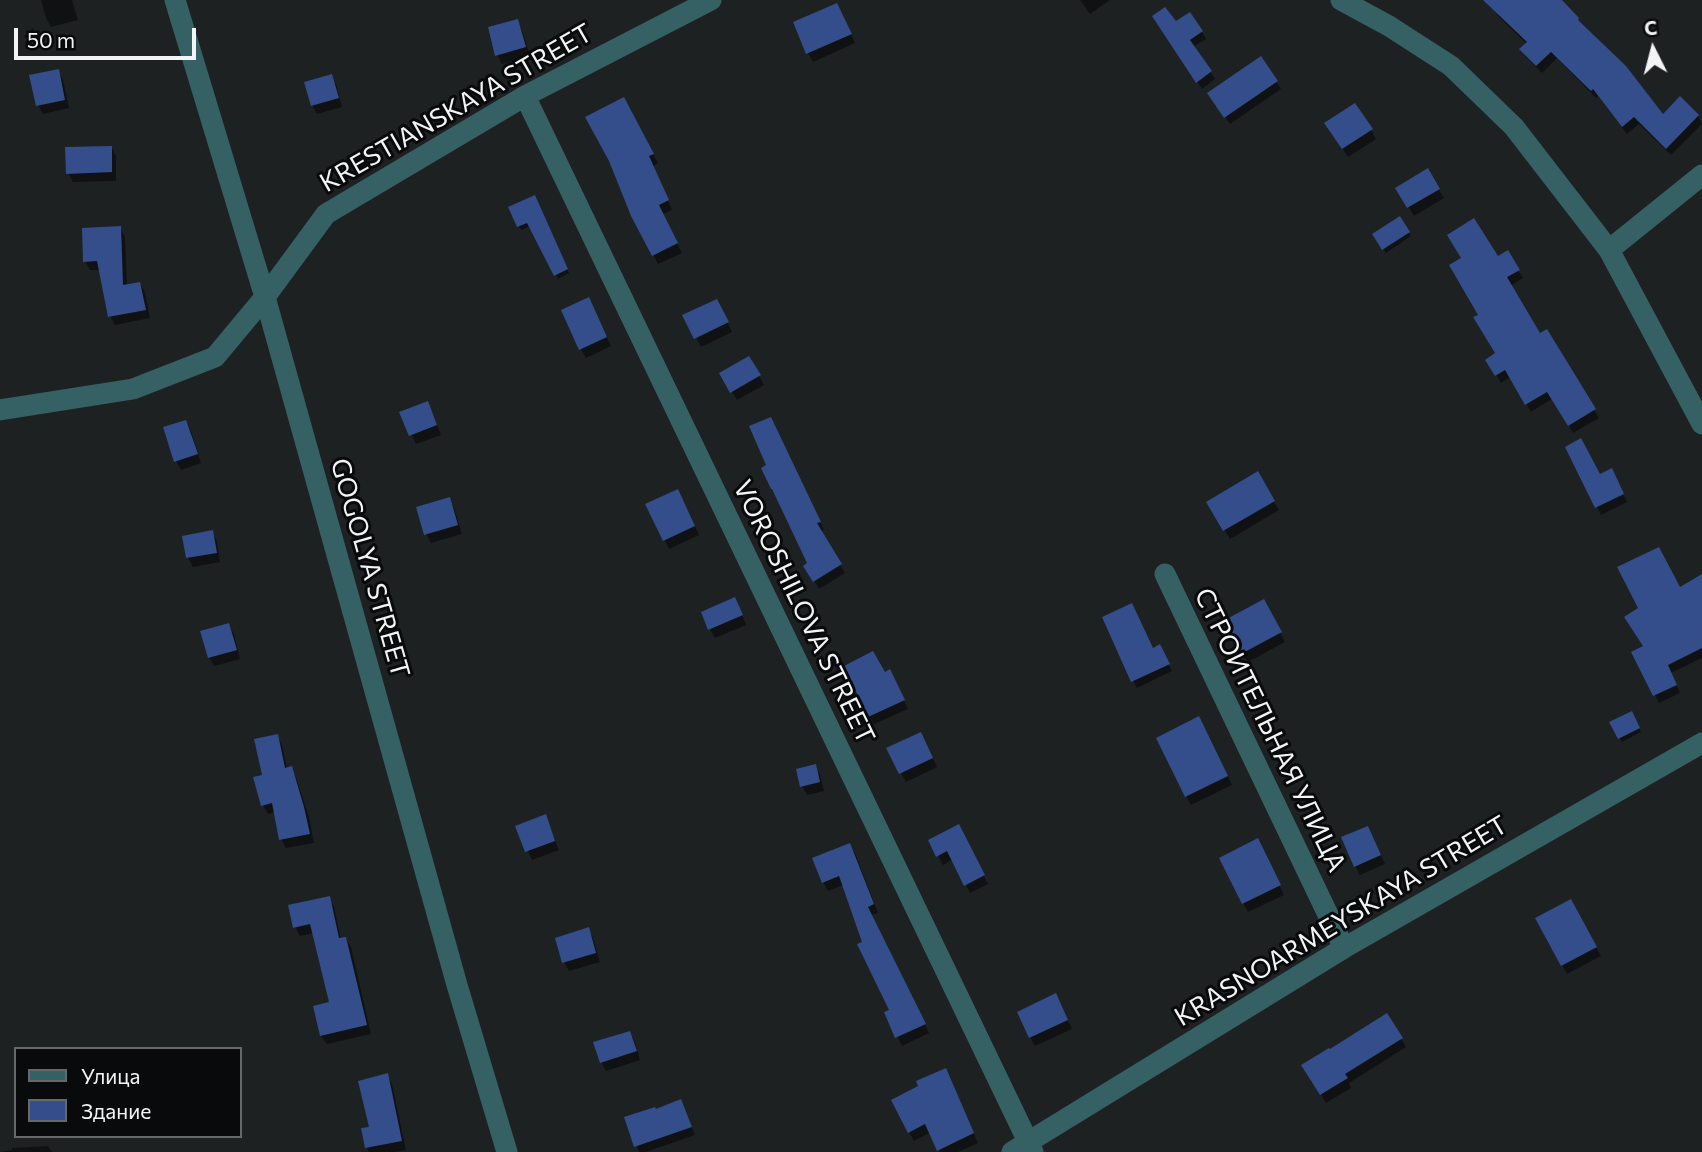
<!DOCTYPE html>
<html>
<head>
<meta charset="utf-8">
<style>
  body { margin:0 }
  #map { position:relative; width:1702px; height:1152px; overflow:hidden; background:#1e2122; font-family:Commissioner,sans-serif }
  canvas { display:block }
  .legend { position:absolute; left:14px; top:1047px; width:228px; height:91px; box-sizing:border-box; background:#090a0b; border:2px solid #676869; margin:0; padding:9px 12px; list-style:none; font-size:21px; color:#f3f4f5 }
  .legend li { display:flex; align-items:center; gap:14px; height:35px }
  .legend b { width:35px; border:2px solid #676869 }
  .north { position:absolute; left:1618px; top:14px; width:70px; height:70px; -webkit-text-stroke:5px #090a0b; paint-order:stroke; rotate:354deg; font-size:19px; font-weight:700; line-height:28px; text-align:center; color:#f3f4f5 }
  .north::after { content:''; display:block; margin:auto; width:24px; height:32px; background:#f3f4f5; clip-path:polygon(50% 0,100% 100%,50% 72%,0 100%) }
  .scale { position:absolute; left:14px; top:28px; width:182px; height:32px; box-sizing:border-box; border:4px solid #f3f4f5; border-top:0; padding-left:9px; font-size:21px; line-height:24px; white-space:nowrap; color:#f3f4f5; -webkit-text-stroke:5px #090a0b; paint-order:stroke }
</style>
</head>
<body>
<div id="map">
<canvas width="1702" height="1152"></canvas>
<ul class="legend">
<li><b style="height:9px;background:#366164"></b>Улица</li>
<li><b style="height:19px;background:#334e8b"></b>Здание</li>
</ul>
<div class="north">С</div>
<div class="scale">50 m</div>
</div>
<script>
const ctx = document.querySelector('canvas').getContext('2d');
ctx.lineJoin = 'round';
function fill(path, color) {
  ctx.fillStyle = color;
  ctx.fill(path, 'evenodd');
}
function toPath(rows) {
  const path = new Path2D();
  for (const r of rows) {
    path.moveTo(r[0], r[1]);
    for (let i = 2; i < r.length; i += 2) path.lineTo(r[i], r[i + 1]);
  }
  return path;
}
function trace(path, color, width, dash) {
  ctx.strokeStyle = color;
  ctx.lineWidth = width;
  ctx.lineCap = dash ? 'butt' : 'round';
  ctx.setLineDash(dash || []);
  ctx.stroke(path);
}
function label(font, color, halo, rows, align = 'center') {
  ctx.font = font + ' Commissioner,sans-serif';
  ctx.lineWidth = 6;
  ctx.setLineDash([]);
  ctx.textBaseline = 'middle';
  ctx.strokeStyle = halo;
  ctx.fillStyle = color;
  for (const [text, x, y, turn = 0] of rows) {
    ctx.save();
    ctx.translate(x, y);
    ctx.rotate((+turn || 0) * Math.PI / 180);
    ctx.textAlign = isNaN(turn) ? turn : align;
    if (halo) ctx.strokeText(text, 0, 0);
    ctx.fillText(text, 0, 0);
    ctx.restore();
  }
}
const shadow = toPath([
  [41,0,72,0,78,20,51,27,46,18],
  [1080,0,1110,0,1090,14],
  [1501,0,1560,0,1663,116,1698,116,1702,124,1671,155,1639,124,1627,134,1598,96,1596,98,1557,58,1542,73,1526,57,1522,49,1527,44,1498,16,1493,8],
  [842,13,855,43,813,62,808,53],
  [517,21,522,30,530,56,502,64,497,55],
  [1159,23,1202,32,1206,39,1193,47,1215,79,1202,89],
  [1261,59,1281,89,1230,124,1214,101],
  [58,71,63,80,69,108,43,114,38,105],
  [331,76,336,84,342,107,317,114,312,105],
  [628,108,658,163,653,166,672,210,663,214,682,253,658,264,633,216,610,161],
  [1371,130,1376,139,1348,157,1332,132],
  [111,147,116,156,116,181,73,182,68,173],
  [1427,171,1444,198,1414,216,1397,188],
  [536,201,569,273,558,279,530,226,521,230,511,208],
  [1400,218,1411,236,1386,253,1374,234],
  [120,228,125,237,127,286,140,284,145,292,150,318,115,325,110,316,100,270,90,270,85,261],
  [1508,253,1523,278,1510,286,1539,336,1546,332,1599,418,1573,433,1553,398,1531,412,1510,377,1501,383,1492,368,1497,354,1480,315,1498,258],
  [593,308,611,346,586,358,581,349],
  [722,310,732,332,701,347,685,316],
  [749,358,764,385,737,400,721,374],
  [432,412,441,435,416,444,402,413],
  [186,422,191,431,201,463,181,470,176,461],
  [775,427,824,530,820,532,845,573,819,589,805,566,809,564,769,466],
  [1567,447,1600,476,1615,478,1627,502,1601,515],
  [1257,474,1279,510,1230,539,1208,502],
  [449,499,454,508,462,534,431,543,426,534],
  [683,500,699,535,669,549,648,505],
  [212,532,217,541,220,562,193,567,188,558,184,537],
  [1263,601,1285,642,1248,662,1225,621],
  [739,608,746,625,715,638,710,629],
  [1702,613,1702,658,1671,673,1680,693,1659,703,1634,653],
  [229,625,234,634,240,659,214,666,209,657],
  [1159,647,1172,671,1137,688,1124,664],
  [884,674,894,680,908,709,874,724,869,716],
  [1631,713,1641,732,1622,742,1612,723],
  [1204,727,1232,785,1191,805,1186,796],
  [277,736,282,745,287,769,291,768,296,777,309,817,314,843,286,848,281,839,276,812,268,814,263,805,264,776],
  [925,743,937,767,906,782,889,749],
  [815,766,820,775,824,791,807,795,802,786],
  [545,817,559,850,532,860,517,827],
  [963,835,988,884,970,893,953,859,943,865,930,841],
  [1372,837,1385,864,1360,875,1355,866],
  [850,845,855,853,878,913,871,915,929,1033,902,1046,886,1013,892,1010,864,943,843,885,828,891,823,882],
  [1262,849,1284,895,1248,912,1243,903],
  [329,898,334,907,341,940,346,939,351,947,371,1034,327,1044,321,1036,331,1003,314,933,300,936,295,927],
  [1571,901,1601,956,1567,974,1537,919],
  [588,929,593,938,600,962,569,971,564,962],
  [1060,1004,1072,1029,1035,1046,1030,1037],
  [1387,1016,1406,1047,1349,1083,1351,1088,1326,1103,1304,1065],
  [630,1033,635,1042,640,1060,606,1071,601,1062],
  [387,1075,392,1084,406,1150,395,1152,369,1152,367,1148],
  [950,1079,978,1143,958,1152,940,1152,931,1132,914,1141,909,1132],
  [684,1108,695,1135,646,1152,639,1152,626,1118,655,1111],
  [48,1146,52,1152,0,1152,12,1150,12,1148]
]);
const building = toPath([
  [1483,0,1562,0,1579,18,1578,20,1626,66,1663,114,1680,96,1699,115,1666,149,1634,117,1622,127,1593,89,1591,91,1551,52,1536,66,1519,49,1527,42],
  [837,3,852,34,806,54,793,22],
  [1165,7,1176,21,1190,12,1203,31,1190,40,1212,71,1196,83,1152,16],
  [518,19,526,47,495,56,488,27],
  [1261,56,1278,81,1224,118,1207,93],
  [59,69,65,100,36,106,29,75],
  [332,74,339,98,311,106,304,82],
  [624,97,654,154,649,156,669,200,659,205,678,243,652,256,631,216,609,161,585,117],
  [1355,103,1373,129,1342,149,1324,123],
  [112,146,112,172,66,174,65,147],
  [1428,168,1440,189,1407,208,1395,188],
  [535,195,568,269,554,276,527,223,517,227,508,207],
  [1400,216,1410,232,1382,250,1372,234],
  [1474,218,1498,256,1508,250,1520,270,1507,277,1540,333,1547,329,1596,409,1568,426,1547,392,1525,405,1505,370,1495,376,1485,360,1495,353,1473,317,1478,315,1449,265,1461,258,1447,235],
  [121,226,123,285,140,282,146,310,108,317,97,261,83,262,82,228],
  [589,297,607,337,579,350,561,310],
  [717,299,729,322,694,339,682,315],
  [749,356,761,375,730,393,719,373],
  [428,401,437,425,409,436,399,412],
  [771,417,821,522,817,523,842,564,813,582,803,566,807,563,772,489,771,489,761,468,766,465,749,426],
  [186,420,198,454,174,462,163,427],
  [1581,438,1600,474,1612,468,1624,494,1595,508,1565,447],
  [1258,471,1275,501,1223,531,1206,502],
  [678,489,695,526,663,541,645,504],
  [450,497,458,525,424,535,416,507],
  [213,530,217,553,186,558,182,536],
  [1659,547,1680,587,1702,574,1702,648,1668,665,1677,685,1653,696,1631,652,1643,646,1624,617,1638,608,1617,567],
  [735,597,743,615,708,630,701,612],
  [1264,599,1282,632,1241,654,1223,621],
  [1132,603,1153,648,1160,644,1170,664,1131,682,1102,617],
  [229,623,237,650,208,658,200,631],
  [873,651,885,672,890,669,905,700,868,717,844,666],
  [1632,711,1640,728,1618,739,1609,722],
  [1199,716,1228,776,1185,797,1156,738],
  [921,732,933,758,899,774,886,748],
  [278,734,285,768,292,766,304,807,310,834,279,840,272,803,261,806,253,777,262,775,254,739],
  [816,764,820,782,800,787,796,769],
  [546,814,555,841,525,852,515,826],
  [959,824,985,875,964,886,947,851,936,857,928,840],
  [1368,826,1381,855,1354,867,1341,837],
  [1258,838,1281,885,1242,904,1219,858],
  [850,843,874,904,868,907,926,1024,895,1038,884,1012,889,1010,857,944,862,942,839,876,822,883,812,858],
  [330,896,339,938,346,937,367,1025,320,1036,313,1006,329,1002,310,924,293,928,288,905],
  [1571,899,1597,947,1561,966,1535,918],
  [589,927,596,953,562,963,555,938],
  [1056,993,1068,1020,1029,1038,1017,1012],
  [1387,1013,1403,1038,1345,1074,1348,1078,1320,1095,1301,1065,1329,1048,1330,1049],
  [630,1031,637,1051,600,1063,593,1042],
  [946,1068,974,1133,937,1151,925,1124,908,1133,891,1100,918,1086,916,1081],
  [388,1073,402,1141,365,1148,361,1128,369,1127,358,1081],
  [681,1099,692,1127,634,1147,624,1117,655,1107,656,1109]
]);
const minor = toPath([
  [175,0,265,297,457,985,507,1152],
  [1341,0,1389,26,1451,66,1514,127,1609,250,1702,424],
  [525,96,1033,1152],
  [1609,250,1702,175],
  [0,410,133,389,215,357,265,297,326,214,525,96,711,0],
  [1165,574,1344,948],
  [1012,1152,1344,948,1702,743]
]);
const streetNames = [
  ["KRESTIANSKAYA STREET",456,108,-30],
  ["GOGOLYA STREET",370,568,74],
  ["VOROSHILOVA STREET",804,612,64],
  ["СТРОИТЕЛЬНАЯ УЛИЦА",1270,730,64],
  ["KRASNOARMEYSKAYA STREET",1341,921,-31]
];
fill(shadow, '#0007');
fill(building, '#334e8b');
trace(minor, '#366164', 21);
label('26px', '#f3f4f5', '#090a0b', streetNames);
</script>
</body>
</html>
